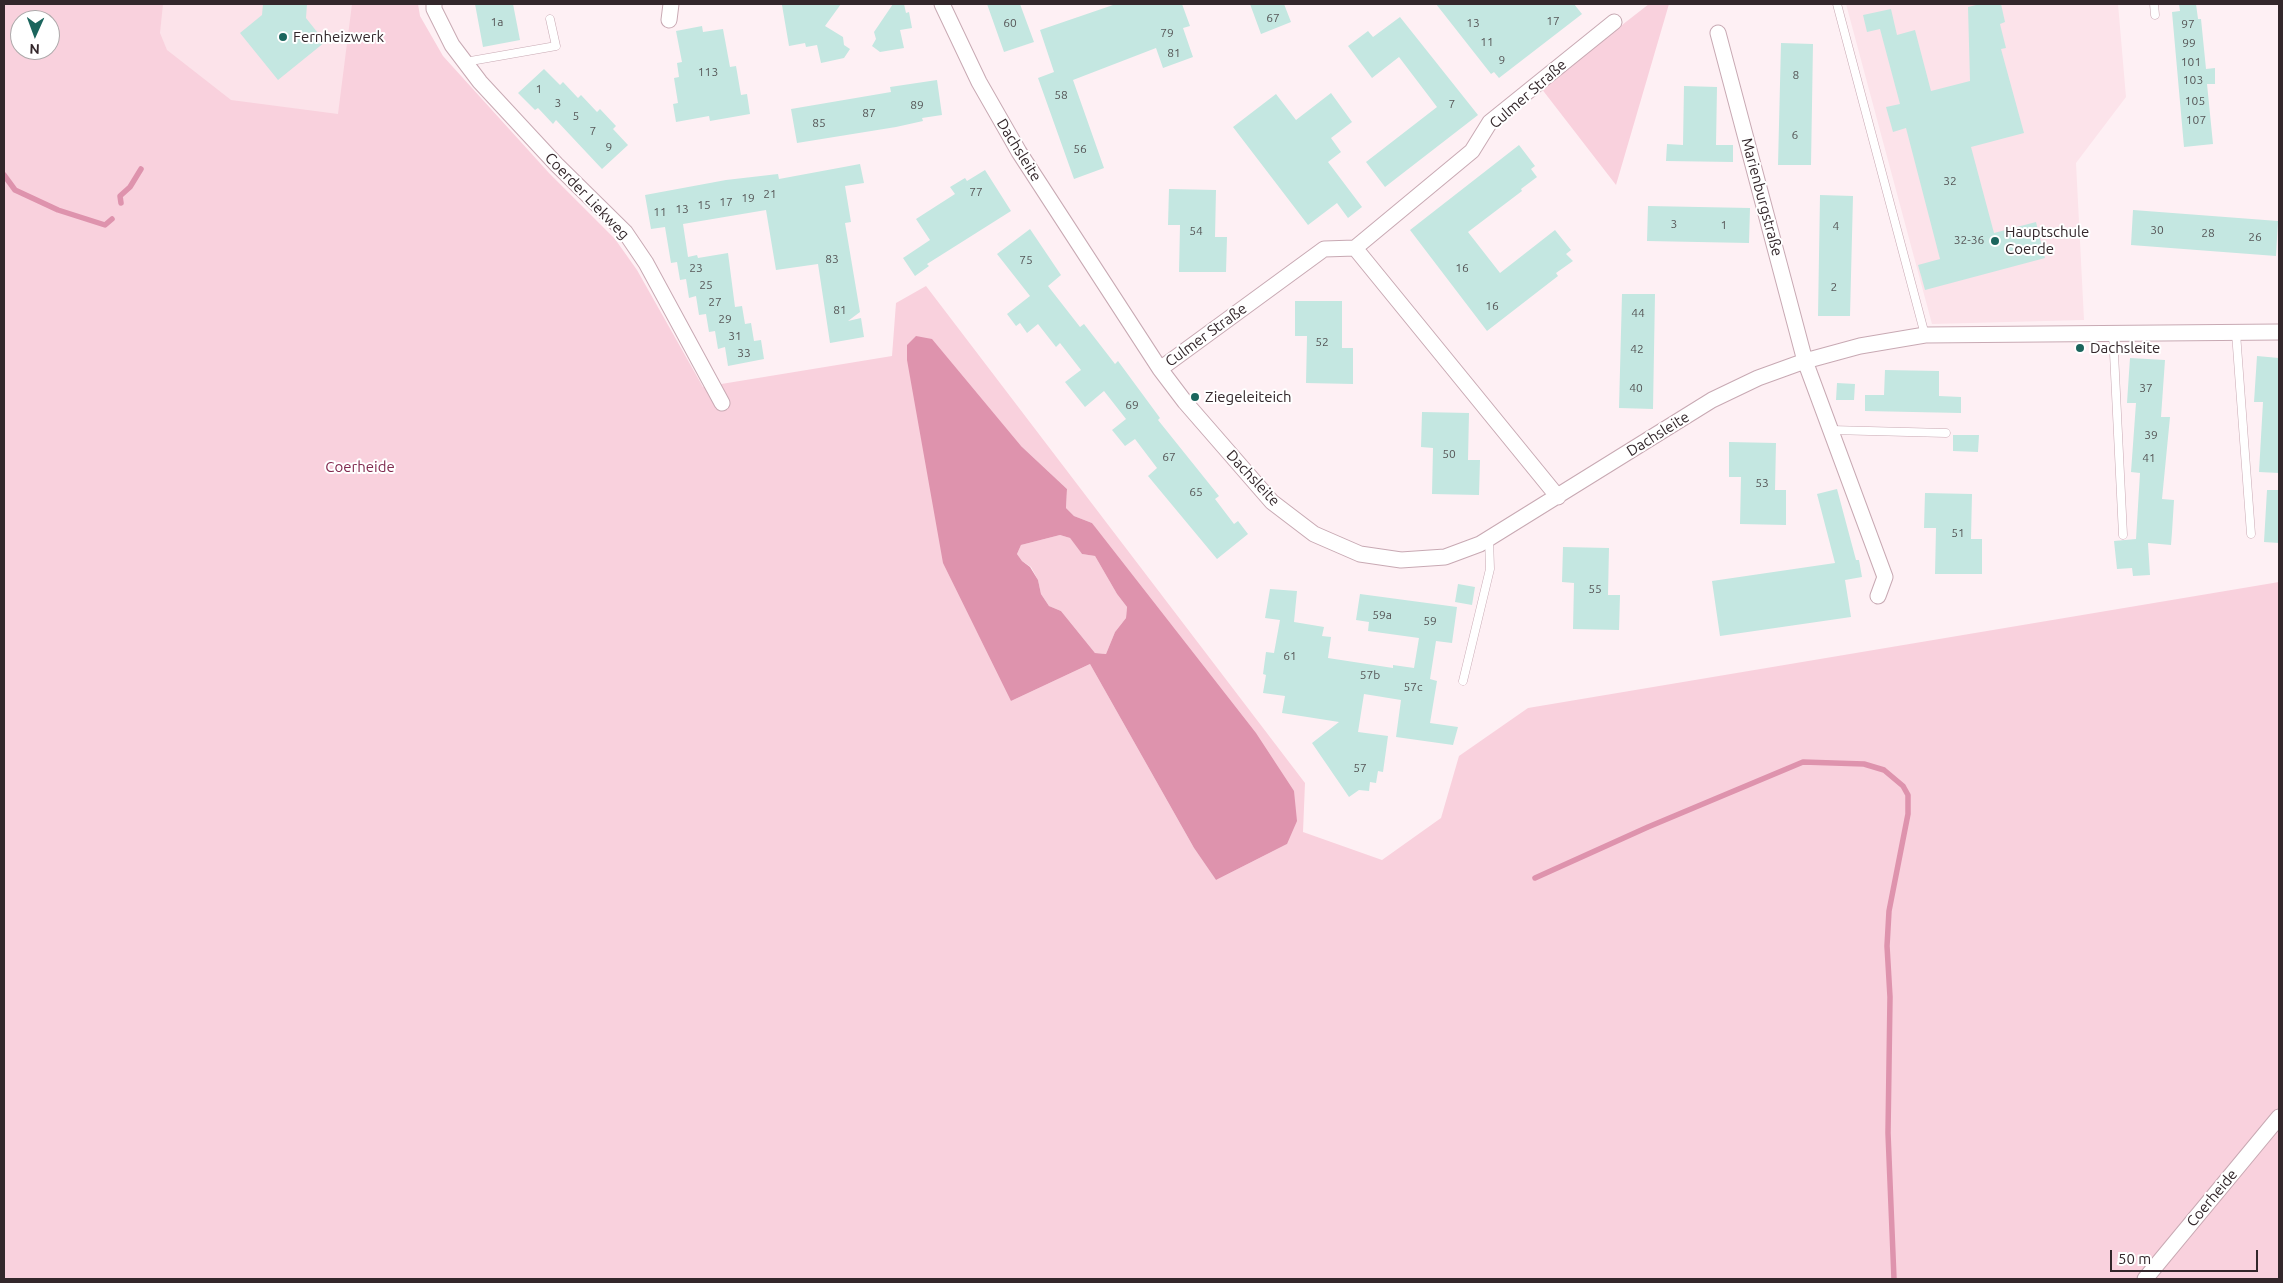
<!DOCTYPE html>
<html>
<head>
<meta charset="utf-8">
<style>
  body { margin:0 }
  #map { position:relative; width:2283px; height:1283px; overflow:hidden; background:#fef0f4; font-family:Ubuntu,sans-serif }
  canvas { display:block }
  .frame { position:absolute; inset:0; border:5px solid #33272b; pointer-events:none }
  .north { position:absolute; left:10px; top:10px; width:50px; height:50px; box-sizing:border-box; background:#fff; border:1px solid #ada9aa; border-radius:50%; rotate:182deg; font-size:14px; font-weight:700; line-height:20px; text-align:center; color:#33272b }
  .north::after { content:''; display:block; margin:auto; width:18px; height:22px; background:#1b655d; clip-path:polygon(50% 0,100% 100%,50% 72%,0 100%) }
  .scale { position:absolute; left:2110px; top:1250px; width:148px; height:22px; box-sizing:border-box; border:2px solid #33272b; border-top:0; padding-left:6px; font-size:15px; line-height:18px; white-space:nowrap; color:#33272b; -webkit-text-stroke:4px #fff; paint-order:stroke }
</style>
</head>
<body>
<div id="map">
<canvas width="2283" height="1283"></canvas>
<div class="frame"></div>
<div class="north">N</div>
<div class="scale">50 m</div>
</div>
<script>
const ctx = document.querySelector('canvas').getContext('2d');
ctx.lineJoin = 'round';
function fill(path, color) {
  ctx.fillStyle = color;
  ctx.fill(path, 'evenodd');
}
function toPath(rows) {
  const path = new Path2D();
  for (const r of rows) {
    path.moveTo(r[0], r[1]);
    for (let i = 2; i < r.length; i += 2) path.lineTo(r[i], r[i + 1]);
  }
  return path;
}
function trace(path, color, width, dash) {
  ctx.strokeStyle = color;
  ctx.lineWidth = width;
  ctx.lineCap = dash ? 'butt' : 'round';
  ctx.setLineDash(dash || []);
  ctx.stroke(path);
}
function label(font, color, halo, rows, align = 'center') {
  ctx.font = font + ' Ubuntu,sans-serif';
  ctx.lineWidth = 4;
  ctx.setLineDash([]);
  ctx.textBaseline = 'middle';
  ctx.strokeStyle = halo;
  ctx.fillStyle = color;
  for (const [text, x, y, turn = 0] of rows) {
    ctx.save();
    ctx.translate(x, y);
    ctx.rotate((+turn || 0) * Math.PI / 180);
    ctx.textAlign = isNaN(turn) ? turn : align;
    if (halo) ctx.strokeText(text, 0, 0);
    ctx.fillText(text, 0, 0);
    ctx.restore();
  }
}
const built = toPath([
  [137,4,363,4,350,127,124,100],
  [1846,4,2118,4,2126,97,2076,163,2084,320,1932,324]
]);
const green = toPath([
  [4,4,163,4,160,33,167,50,231,100,338,114,352,4,418,4,420,16,443,56,549,173,615,239,637,270,703,387,892,356,896,303,926,286,1305,783,1303,832,1382,860,1441,818,1459,756,1528,708,2279,582,2279,1279,4,1279],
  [20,20,50,20,50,50,20,50],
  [1021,446,1067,489,1066,508,1074,516,1092,523,1287,844,1216,880,1194,848,1090,664,1011,701],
  [1649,4,1669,4,1616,185,1541,88],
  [1060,535,1070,538,1082,554,1095,556,1117,594,1127,607,1126,618,1115,632,1106,654,1095,653,1061,611,1049,606,1041,594,1038,580,1031,567,1022,561,1017,554,1021,545]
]);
const water = toPath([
  [916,336,932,339,1021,446,1067,489,1066,508,1074,516,1092,523,1256,733,1294,791,1297,821,1287,844,1216,880,1194,848,1090,664,1011,701,943,563,907,360,907,345],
  [1060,535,1070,538,1082,554,1095,556,1117,594,1127,607,1126,618,1115,632,1106,654,1095,653,1061,611,1049,606,1041,594,1038,580,1030,567,1022,561,1017,554,1021,545]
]);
const stream = toPath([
  [4,175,15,190,58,210,105,225,112,219],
  [121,203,120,196,130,187,141,169],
  [1535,878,1648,827,1803,762,1864,764,1884,770,1903,786,1908,795,1908,814,1889,911,1887,946,1890,997,1888,1133,1894,1279]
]);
const building = toPath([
  [263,4,307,4,306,18,325,42,278,80,240,33,262,15],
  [475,4,513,4,520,40,483,47],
  [790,4,841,4,825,26,843,37,844,45,850,49,844,58,821,63,817,45,806,47,805,43,789,46,782,5],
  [893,4,904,4,906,13,909,12,912,28,900,30,904,48,880,52,872,46,876,39,874,32],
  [987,4,1020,4,1034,42,1004,52],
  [1116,4,1182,4,1190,26,1183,28,1193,57,1163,68,1156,48,1073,80,1104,168,1074,179,1038,78,1054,72,1040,30],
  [1250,4,1284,4,1291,22,1261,34],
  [1436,4,1574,4,1582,14,1499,78,1494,72,1491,74],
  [1980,4,2001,4,2005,22,2000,24,2006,48,2001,49,2024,133,1971,147,1994,233,2036,222,2045,258,1925,290,1918,265,1940,259,1906,128,1893,132,1886,107,1900,104,1880,29,1867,32,1863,15,1891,9,1897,35,1915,30,1931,91,1970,81,1968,7],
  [2179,4,2196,4,2198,19,2201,19,2206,69,2215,68,2215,84,2207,84,2213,144,2184,147,2172,12,2180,11],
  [1400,17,1478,115,1385,187,1366,162,1437,107,1399,57,1372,78,1348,46,1368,31,1373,37],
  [702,26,703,32,723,29,730,67,736,66,741,95,747,94,750,114,710,121,709,116,676,122,673,104,678,103,674,78,679,77,677,63,682,62,676,31],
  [1781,43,1813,44,1811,165,1778,165],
  [544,69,560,85,563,82,578,98,581,95,597,112,600,109,616,126,613,129,628,145,602,169,556,120,553,124,538,108,535,110,518,93],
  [937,80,942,115,922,118,923,121,896,127,797,143,791,109,891,92,890,87],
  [1684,86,1717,87,1716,145,1733,145,1733,162,1666,161,1667,144,1683,145],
  [1331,93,1352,122,1331,138,1341,152,1328,162,1362,207,1348,218,1337,203,1308,225,1233,127,1276,94,1296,120],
  [1519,145,1535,166,1531,169,1537,177,1521,189,1522,191,1468,232,1500,273,1555,230,1571,250,1566,254,1573,261,1556,273,1558,276,1487,331,1410,230],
  [860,164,864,183,845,186,851,222,845,223,860,312,848,321,861,318,864,337,830,343,818,264,776,270,766,210,683,224,688,257,697,255,698,258,728,253,735,307,742,306,745,324,751,323,754,341,761,340,764,359,728,366,725,347,718,349,715,331,709,332,706,314,699,315,696,296,689,298,686,279,680,280,677,262,671,263,665,227,651,229,645,195,726,180,778,174,779,179],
  [985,170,1011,211,927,264,929,266,915,276,903,258,930,240,916,219,955,194,950,187,965,178,967,181],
  [1169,189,1216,190,1215,237,1227,237,1226,272,1179,272,1180,225,1168,225],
  [1820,195,1853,196,1850,316,1818,316],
  [1648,206,1750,208,1749,243,1647,241],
  [2133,210,2278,221,2276,256,2131,245],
  [1030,229,1061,275,1048,286,1080,327,1084,324,1115,364,1118,361,1160,418,1158,420,1219,496,1215,499,1234,524,1238,521,1248,534,1217,559,1148,476,1157,468,1135,439,1125,446,1112,430,1126,419,1104,391,1085,407,1065,382,1081,370,1060,343,1056,347,1038,324,1027,333,1020,323,1016,326,1007,314,1030,296,997,254],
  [1622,294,1655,294,1653,409,1619,408],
  [1295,301,1342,301,1342,348,1353,348,1353,384,1306,383,1307,336,1295,336],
  [2257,356,2279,358,2279,473,2259,472,2263,402,2254,402],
  [2130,358,2165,360,2161,417,2170,417,2162,499,2174,500,2172,532,2171,545,2148,543,2150,575,2133,576,2132,568,2117,569,2114,541,2136,539,2140,473,2131,472,2136,403,2127,403],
  [1885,370,1939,371,1939,396,1961,397,1961,413,1865,411,1865,395,1884,395],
  [1837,383,1855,384,1854,400,1836,400],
  [1422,412,1469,413,1468,460,1480,460,1479,495,1432,494,1433,448,1421,447],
  [1953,435,1979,435,1978,452,1953,451],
  [1729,442,1776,443,1775,490,1786,490,1786,525,1740,524,1741,477,1729,477],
  [1837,489,1856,560,1859,560,1862,577,1845,580,1851,617,1720,636,1712,581,1835,563,1817,494],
  [2267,490,2279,490,2279,543,2264,542],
  [1925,493,1972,494,1971,539,1982,539,1982,574,1935,574,1936,528,1924,528],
  [1563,547,1609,548,1608,595,1620,595,1619,630,1573,629,1574,583,1562,582],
  [1458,584,1475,587,1472,605,1455,602],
  [1270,589,1297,591,1294,622,1324,627,1322,636,1331,637,1328,658,1393,668,1393,665,1414,668,1419,638,1368,631,1369,622,1356,620,1360,594,1457,607,1452,643,1436,641,1430,679,1437,681,1430,723,1458,727,1453,745,1396,737,1401,700,1364,694,1358,732,1388,736,1383,772,1378,771,1376,783,1370,782,1369,791,1359,790,1349,797,1312,743,1339,722,1282,713,1285,696,1263,693,1266,675,1263,674,1266,652,1274,653,1280,620,1265,618]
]);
const service = toPath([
  [1837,4,1925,335],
  [2154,4,2155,15],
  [465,62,556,46,550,19],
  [2113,333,2123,535],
  [2236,333,2251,534],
  [1831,430,1946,433],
  [1463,681,1490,569,1489,538]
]);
const minor = toPath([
  [434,4,434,9,452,45,480,82,556,164,625,232,646,263,722,403],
  [942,4,979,82,1019,152,1160,369,1185,402,1272,502,1314,534,1360,554,1401,560,1445,557,1480,544,1712,400,1758,378,1805,361,1860,346,1925,335,2279,332],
  [669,20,671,4],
  [1718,33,1805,361,1885,577,1878,596],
  [1355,248,1472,151,1490,122,1614,22],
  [1160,369,1324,249,1355,248,1558,497],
  [2145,1279,2279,1117]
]);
const markers = [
  [283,37,5,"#1b655d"],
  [1995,241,5,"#1b655d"],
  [2080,348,5,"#1b655d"],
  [1195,397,5,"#1b655d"]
];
const numberNames = [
  ["67",1273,18],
  ["17",1553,21],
  ["1a",497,22],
  ["60",1010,23],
  ["13",1473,23],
  ["97",2188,24],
  ["79",1167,33],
  ["11",1487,42],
  ["99",2189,43],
  ["81",1174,53],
  ["9",1502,60],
  ["101",2191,62],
  ["113",708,72],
  ["8",1796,75],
  ["103",2193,80],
  ["1",539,89],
  ["58",1061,95],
  ["105",2195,101],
  ["3",558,103],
  ["7",1452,104],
  ["89",917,105],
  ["87",869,113],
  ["5",576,116],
  ["107",2196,120],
  ["85",819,123],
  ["7",593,131],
  ["6",1795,135],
  ["9",609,147],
  ["56",1080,149],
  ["32",1950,181],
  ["77",976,192],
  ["21",770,194],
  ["19",748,198],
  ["17",726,202],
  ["15",704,205],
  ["13",682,209],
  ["11",660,212],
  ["3",1674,224],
  ["1",1724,225],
  ["4",1836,226],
  ["30",2157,230],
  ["54",1196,231],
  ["28",2208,233],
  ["26",2255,237],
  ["32-36",1969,240],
  ["83",832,259],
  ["75",1026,260],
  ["23",696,268],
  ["16",1462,268],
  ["25",706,285],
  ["2",1834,287],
  ["27",715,302],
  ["16",1492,306],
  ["81",840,310],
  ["44",1638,313],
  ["29",725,319],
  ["31",735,336],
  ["52",1322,342],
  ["42",1637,349],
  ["33",744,353],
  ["40",1636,388],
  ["37",2146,388],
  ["69",1132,405],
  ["39",2151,435],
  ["50",1449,454],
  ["67",1169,457],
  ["41",2149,458],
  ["53",1762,483],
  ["65",1196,492],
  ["51",1958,533],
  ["55",1595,589],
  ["59a",1382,615],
  ["59",1430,621],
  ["61",1290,656],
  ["57b",1370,675],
  ["57c",1413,687],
  ["57",1360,768]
];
const poiNames = [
  ["Fernheizwerk",293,37],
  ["Hauptschule",2005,232],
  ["Coerde",2005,249],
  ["Dachsleite",2090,348],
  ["Ziegeleiteich",1205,397]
];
const streetNames = [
  ["Culmer Straße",1528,94,-41],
  ["Dachsleite",1019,150,58],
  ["Coerder Liekweg",587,196,46],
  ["Marienburgstraße",1762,197,75],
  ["Culmer Straße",1206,335,-36],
  ["Dachsleite",1658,434,-32],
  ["Dachsleite",1253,478,47],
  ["Coerheide",2212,1198,-50]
];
const parkNames = [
  ["Coerheide",360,467]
];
fill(built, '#fce3ea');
fill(green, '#f9d1dd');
fill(water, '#de93ad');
trace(stream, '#de93ad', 5.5);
fill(building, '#c4e7e1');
trace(service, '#c8a9b3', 9);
trace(minor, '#c8a9b3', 17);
trace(service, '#fff', 8);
trace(minor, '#fff', 15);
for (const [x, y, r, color] of markers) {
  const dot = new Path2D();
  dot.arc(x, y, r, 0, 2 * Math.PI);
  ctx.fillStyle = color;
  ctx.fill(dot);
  trace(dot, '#fff', 2);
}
label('12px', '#575758', null, numberNames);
label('15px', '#33272b', '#fff', poiNames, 'left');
label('15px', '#33272b', '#fff', streetNames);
label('15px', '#812a4f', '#fff', parkNames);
</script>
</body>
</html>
